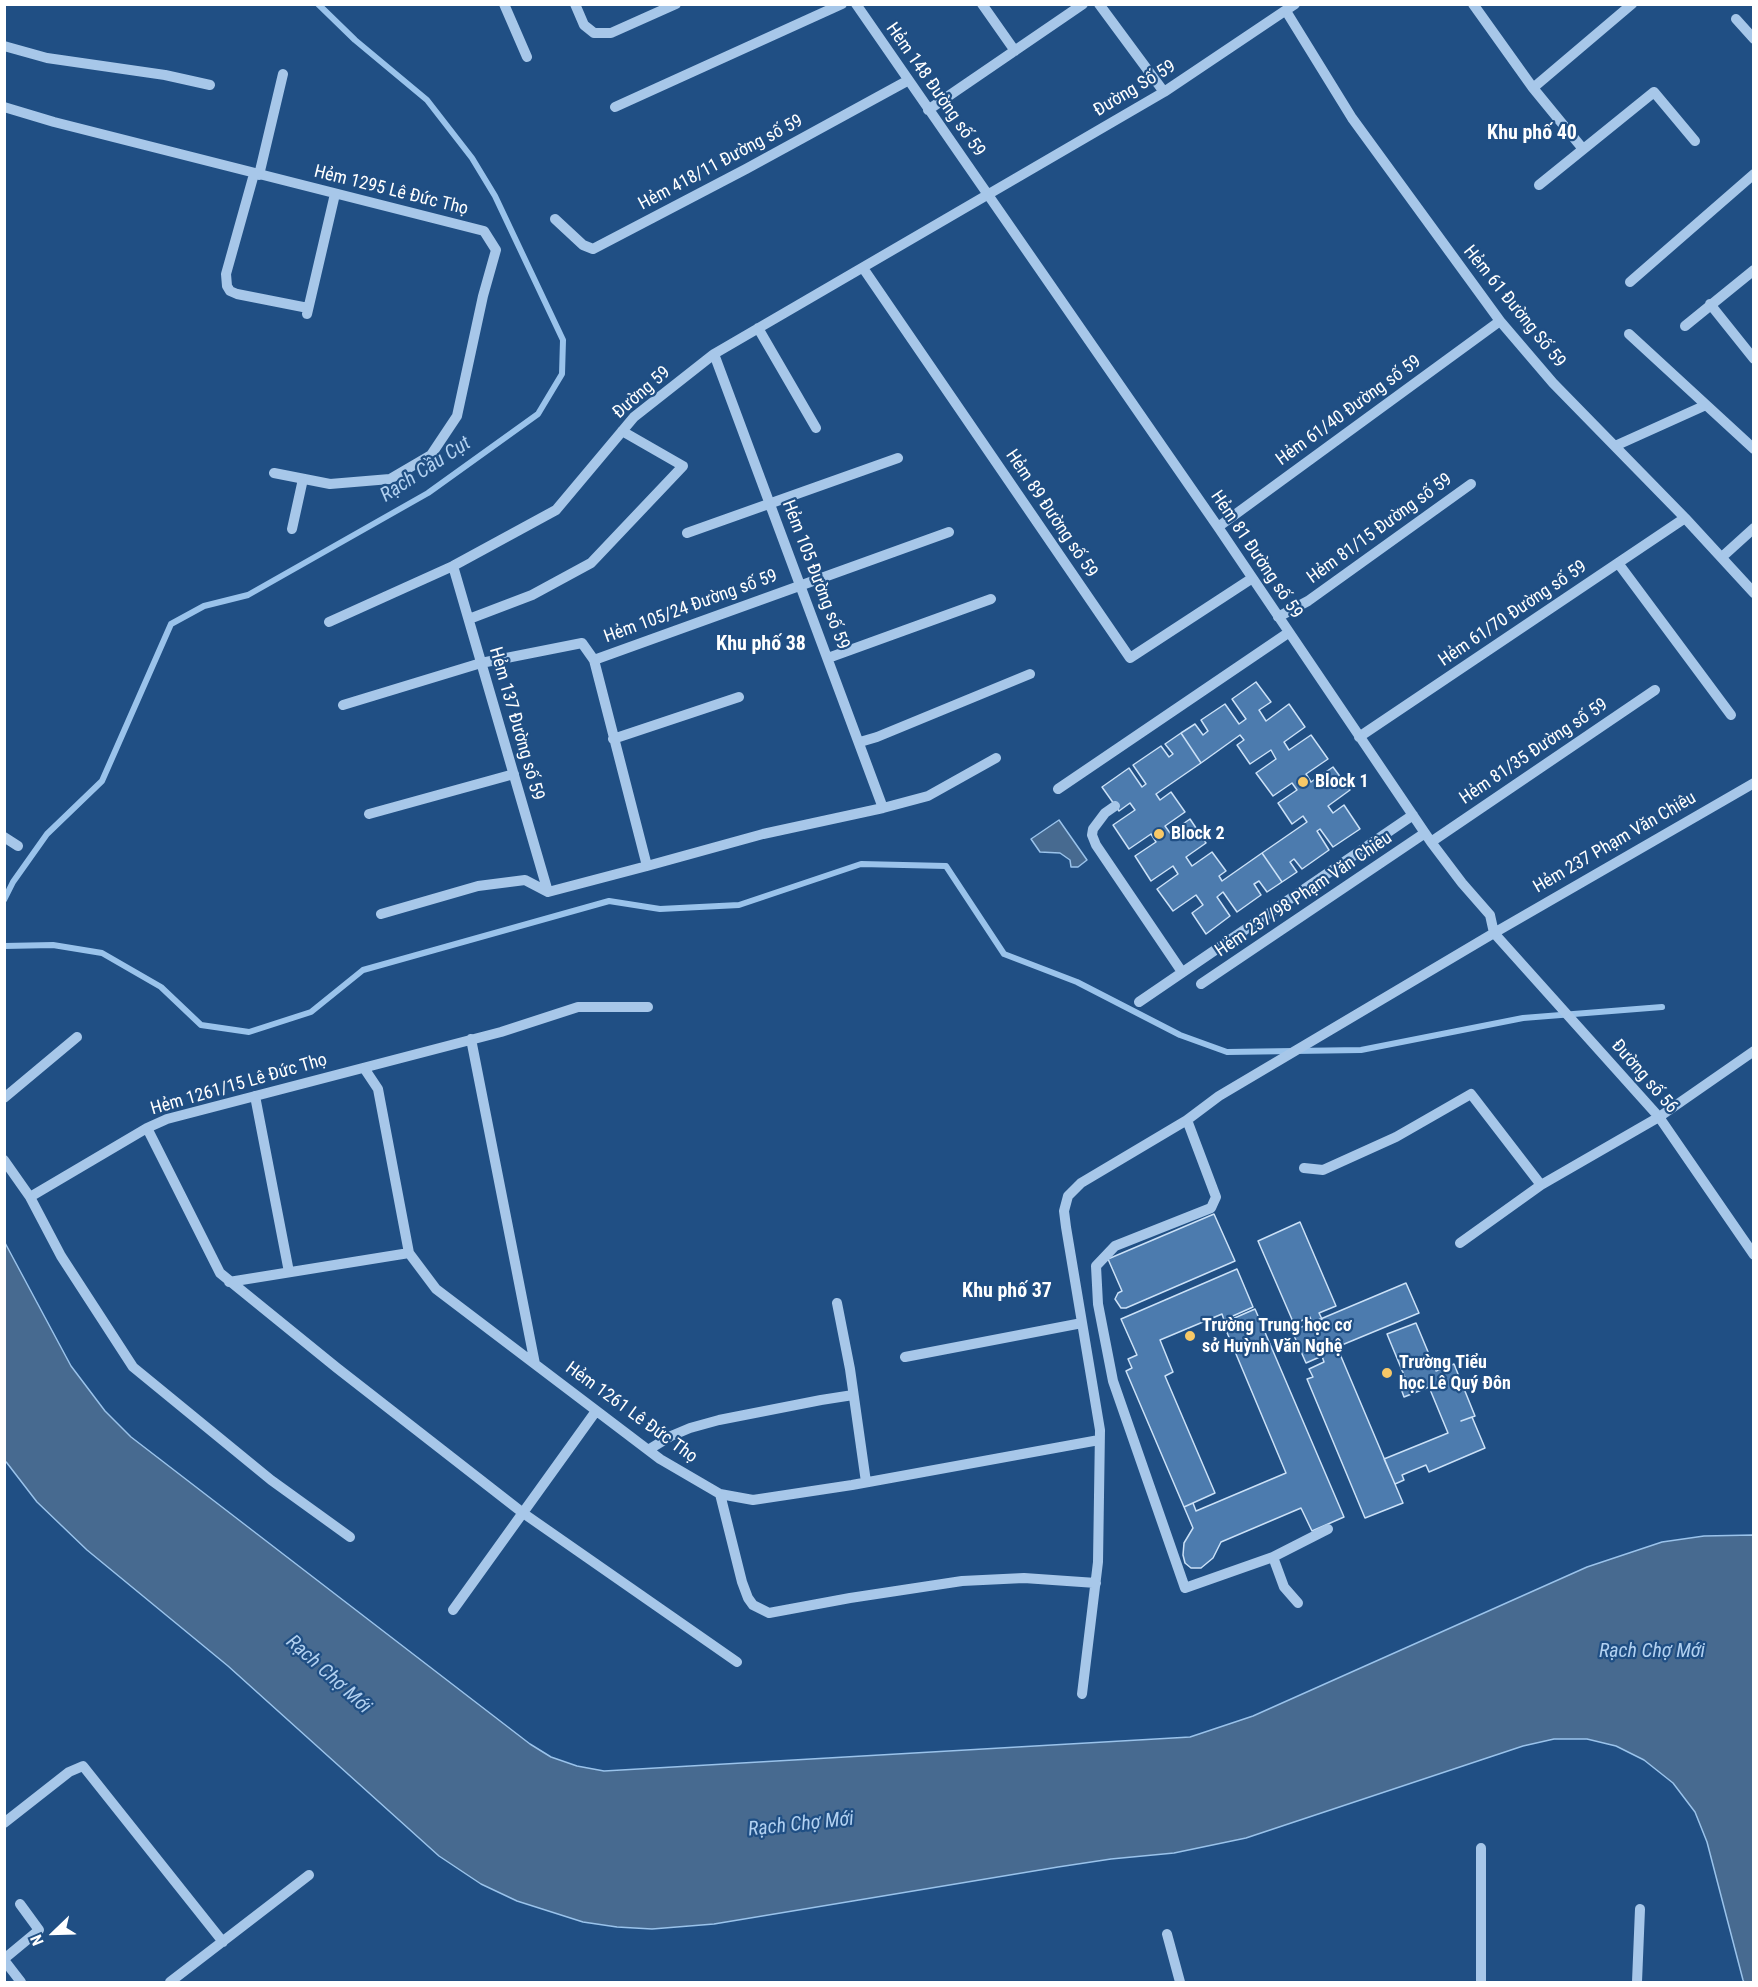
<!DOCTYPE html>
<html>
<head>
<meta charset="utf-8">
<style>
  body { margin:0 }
  #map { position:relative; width:1758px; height:1987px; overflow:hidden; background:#204f84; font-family:"Roboto Condensed",sans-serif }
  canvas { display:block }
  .frame { position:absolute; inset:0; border:6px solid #fff; pointer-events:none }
  .north { position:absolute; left:24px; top:1903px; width:60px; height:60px; -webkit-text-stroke:4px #204f84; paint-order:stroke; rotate:247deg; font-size:16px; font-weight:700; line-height:24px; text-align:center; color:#fff }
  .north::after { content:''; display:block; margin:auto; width:21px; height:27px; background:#fff; clip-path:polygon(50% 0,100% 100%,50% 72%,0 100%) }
</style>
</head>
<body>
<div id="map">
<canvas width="1758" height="1987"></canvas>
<div class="frame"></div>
<div class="north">N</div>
</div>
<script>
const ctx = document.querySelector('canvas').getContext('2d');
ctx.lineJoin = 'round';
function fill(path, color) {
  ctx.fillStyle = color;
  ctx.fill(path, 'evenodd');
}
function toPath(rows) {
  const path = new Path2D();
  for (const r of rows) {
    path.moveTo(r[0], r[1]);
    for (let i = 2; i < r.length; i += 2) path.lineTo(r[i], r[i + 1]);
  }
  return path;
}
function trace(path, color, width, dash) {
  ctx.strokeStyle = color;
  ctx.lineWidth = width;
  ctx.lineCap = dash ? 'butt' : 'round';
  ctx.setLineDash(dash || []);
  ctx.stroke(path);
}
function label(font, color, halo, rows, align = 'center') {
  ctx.font = font + ' "Roboto Condensed",sans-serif';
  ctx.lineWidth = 4.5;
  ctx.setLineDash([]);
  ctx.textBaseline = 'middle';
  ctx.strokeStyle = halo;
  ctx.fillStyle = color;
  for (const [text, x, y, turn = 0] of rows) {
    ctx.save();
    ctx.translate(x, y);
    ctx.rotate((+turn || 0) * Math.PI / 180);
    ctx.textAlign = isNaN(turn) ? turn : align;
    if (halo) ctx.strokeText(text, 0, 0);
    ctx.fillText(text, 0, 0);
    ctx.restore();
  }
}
const water = toPath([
  [1059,820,1087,860,1078,867,1071,867,1070,860,1060,853,1040,852,1031,839,1059,820],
  [4,1241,71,1366,105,1411,131,1437,530,1744,551,1757,577,1766,604,1771,1190,1737,1253,1716,1587,1567,1662,1542,1704,1536,1753,1535,1753,1982,1744,1982,1743,1980,1707,1842,1695,1812,1673,1783,1644,1760,1616,1746,1587,1739,1554,1739,1523,1746,1246,1838,1174,1853,1111,1859,1058,1867,714,1924,652,1929,617,1927,583,1922,517,1901,481,1884,439,1856,228,1666,87,1550,37,1502,7,1463,4,1460,4,1241]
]);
const stream = toPath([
  [4,900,13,882,47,834,102,781,171,624,204,606,248,595,428,493,538,414,562,374,563,340,495,196,472,158,427,100,355,40,318,4],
  [4,946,53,945,102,953,161,987,201,1025,249,1032,311,1012,363,970,609,901,660,909,739,905,861,864,946,866,1004,954,1077,982,1180,1035,1227,1052,1361,1050,1523,1018,1662,1007]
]);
const building = toPath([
  [1256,682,1271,702,1259,710,1266,721,1289,704,1305,727,1284,742,1289,750,1311,735,1328,759,1306,774,1311,782,1333,767,1350,790,1328,806,1333,813,1344,805,1360,829,1333,847,1320,829,1317,831,1329,850,1302,869,1294,859,1290,862,1297,872,1282,882,1262,853,1307,822,1303,816,1292,824,1278,803,1297,790,1292,783,1273,796,1256,773,1276,759,1271,750,1250,764,1237,745,1244,740,1240,735,1201,763,1181,733,1195,724,1203,735,1208,731,1201,720,1225,704,1239,724,1246,719,1232,699,1256,682],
  [1181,733,1201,763,1156,794,1160,800,1171,792,1185,812,1165,826,1170,833,1190,819,1206,843,1186,857,1192,866,1212,852,1226,871,1219,876,1222,881,1262,853,1282,882,1267,892,1259,881,1254,884,1261,895,1237,912,1223,892,1217,897,1230,916,1206,934,1192,913,1203,905,1196,895,1173,911,1157,889,1178,874,1173,866,1151,881,1135,856,1156,842,1151,834,1129,849,1113,825,1135,810,1130,803,1119,811,1102,787,1129,768,1142,787,1146,784,1133,765,1161,746,1169,757,1173,754,1165,744,1181,733],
  [1214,1214,1235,1261,1126,1308,1121,1308,1115,1299,1118,1293,1122,1291,1108,1259,1214,1214],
  [1300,1222,1336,1306,1319,1313,1322,1319,1312,1323,1310,1317,1294,1324,1258,1241,1300,1222],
  [1237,1269,1253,1307,1224,1320,1222,1314,1160,1340,1173,1372,1165,1376,1215,1493,1184,1507,1126,1371,1132,1368,1128,1359,1137,1355,1121,1319,1237,1269],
  [1406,1283,1419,1313,1337,1347,1403,1503,1365,1518,1307,1379,1313,1377,1309,1369,1324,1362,1322,1356,1306,1363,1292,1331,1406,1283],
  [1255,1309,1344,1517,1312,1531,1301,1508,1221,1542,1213,1558,1201,1568,1191,1568,1185,1563,1183,1555,1184,1543,1193,1528,1184,1507,1193,1503,1196,1511,1286,1473,1223,1323,1255,1309],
  [1416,1323,1436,1371,1454,1364,1475,1416,1461,1421,1472,1417,1485,1448,1429,1472,1426,1465,1402,1475,1404,1480,1395,1484,1384,1459,1448,1433,1429,1387,1404,1397,1399,1383,1406,1380,1387,1334,1416,1323]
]);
const minor = toPath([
  [504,4,527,57],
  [575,4,584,25,594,33,611,33,676,4],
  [856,4,1218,527,1431,842,1462,883,1490,915,1494,933,1659,1117,1754,1255],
  [982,4,1015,51],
  [1099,4,1164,92],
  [1473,4,1533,88,1583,149],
  [1286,11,1352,118,1500,321,1553,383,1685,518,1754,593],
  [1736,19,1754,39],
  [4,46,47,58,165,75,210,85],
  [1533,88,1632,4],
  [4,107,54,122,484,231,496,250,483,296,457,416,431,455,390,479,330,484,274,473],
  [615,107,842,4],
  [928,110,1083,4],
  [254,174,226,274,227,286,230,291,237,294,308,308],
  [259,175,283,74],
  [1539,185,1654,92,1695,141],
  [555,219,583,245,593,249,746,169,907,81],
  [863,268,1130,658,1251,579],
  [1630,282,1754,174],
  [1710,304,1754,359],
  [307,314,335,194],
  [1685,326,1754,270],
  [758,328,816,428],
  [1629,334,1754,449],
  [714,354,883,808],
  [1615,446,1706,405],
  [1218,527,1500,321],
  [292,529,303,479],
  [687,533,898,458],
  [1722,557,1754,528],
  [1618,563,1731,715],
  [453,566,548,892],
  [1278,617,1308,601,1471,484],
  [469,619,532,595,591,563,683,466,622,431],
  [329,622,453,566,556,510,634,417,714,354,1164,92,1295,4],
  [828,658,991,599],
  [594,660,949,532],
  [343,705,481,663,582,643,594,660,647,866,548,892,525,880,478,886,381,914],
  [1359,737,1685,518],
  [613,739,739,697],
  [860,742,877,737,1030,674],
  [1058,789,1288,633],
  [1115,806,1105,813,1093,829,1092,835,1096,845,1182,972],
  [369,814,514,774],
  [4,837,18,846],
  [1431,842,1655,690],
  [647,866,763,834,883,808,928,796,996,758],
  [1201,984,1425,833],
  [1139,1002,1413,815],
  [471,1039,535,1364],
  [364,1068,378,1089,409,1253,436,1289,660,1459,720,1494,753,1500,852,1485,1099,1440],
  [255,1096,289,1272],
  [4,1098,77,1037],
  [1187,1120,1216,1197,1211,1208,1115,1246,1096,1266,1098,1304,1113,1381,1185,1588,1273,1557,1284,1587,1298,1603],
  [147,1128,220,1273,337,1368,523,1513,737,1662],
  [4,1160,30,1197,61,1256,133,1367,271,1480,350,1537],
  [1304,1168,1323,1170,1396,1137,1471,1094,1541,1185,1659,1117,1754,1051],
  [30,1197,147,1128,167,1119,501,1032,578,1007,648,1007],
  [1460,1243,1541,1185],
  [229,1282,409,1253],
  [837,1303,850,1369,866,1482],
  [905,1357,1082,1323],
  [648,1450,671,1436,690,1428,719,1420,821,1400,853,1395],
  [720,1494,742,1582,748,1598,753,1605,769,1613,850,1598,962,1581,1024,1578,1096,1583],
  [1273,1557,1328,1529],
  [453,1610,596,1411],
  [1082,1694,1098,1562,1100,1430,1066,1227,1064,1211,1068,1196,1081,1183,1187,1120,1219,1096,1494,933,1754,783],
  [4,1823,69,1772,83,1766,223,1942],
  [1167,1934,1180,1982],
  [4,1959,39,1930,20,1904],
  [4,1960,21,1982],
  [170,1982,309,1875],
  [1481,1982,1481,1848],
  [1637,1982,1640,1909]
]);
const markers = [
  [1303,782,6,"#f7c867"],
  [1159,834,6,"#f7c867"],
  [1190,1336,6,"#f7c867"],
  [1387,1373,6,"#f7c867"]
];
const streetNames = [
  ["Đường Số 59",1135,89,-31],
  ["Hẻm 148 Đường số 59",935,90,55],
  ["Hẻm 418/11 Đường số 59",721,163,-28],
  ["Hẻm 1295 Lê Đức Thọ",391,191,14],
  ["Hẻm 61 Đường Số 59",1514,307,51],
  ["Đường 59",642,393,-41],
  ["Hẻm 61/40 Đường số 59",1349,411,-36],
  ["Hẻm 89 Đường số 59",1051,514,56],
  ["Hẻm 81/15 Đường số 59",1380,529,-36],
  ["Hẻm 81 Đường số 59",1256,555,56],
  ["Hẻm 105 Đường số 59",815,575,69],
  ["Hẻm 105/24 Đường số 59",691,607,-20],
  ["Hẻm 61/70 Đường số 59",1513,614,-34],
  ["Hẻm 137 Đường số 59",516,724,74],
  ["Hẻm 81/35 Đường số 59",1534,752,-34],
  ["Hẻm 237 Phạm Văn Chiêu",1615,843,-30],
  ["Hẻm 237/98 Phạm Văn Chiêu",1304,895,-34],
  ["Đường số 56",1644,1077,49],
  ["Hẻm 1261/15 Lê Đức Thọ",239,1085,-16],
  ["Hẻm 1261 Lê Đức Thọ",631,1413,36]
];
const poiNames = [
  ["Block 1",1315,782],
  ["Block 2",1171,834],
  ["Trường Trung học cơ",1202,1326],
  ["sở Huỳnh Văn Nghệ",1202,1347],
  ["Trường Tiểu",1399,1363],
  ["học Lê Quý Đôn",1399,1384]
];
const neighbourhoodNames = [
  ["Khu phố 40",1532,134],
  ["Khu phố 38",761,645],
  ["Khu phố 37",1007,1292]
];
const waterNames = [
  ["Rạch Cầu Cụt",426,470,-33],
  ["Rạch Chợ Mới",1652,1652],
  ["Rạch Chợ Mới",328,1675,42],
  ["Rạch Chợ Mới",801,1825,-6]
];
fill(water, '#476a90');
trace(water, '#9ac3eb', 1.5);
trace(stream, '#9ac3eb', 6);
fill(building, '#4c7bae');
trace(building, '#cbe1f7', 1.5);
trace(minor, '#a7c7e9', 10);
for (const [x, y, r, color] of markers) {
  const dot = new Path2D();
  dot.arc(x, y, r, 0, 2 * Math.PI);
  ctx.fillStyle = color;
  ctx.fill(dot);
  trace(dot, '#204f84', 2);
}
label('18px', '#fff', '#204f84', streetNames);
label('bold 18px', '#fff', '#204f84', poiNames, 'left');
label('bold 20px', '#fff', '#204f84', neighbourhoodNames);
label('italic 20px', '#b2d1f1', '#204f84', waterNames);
</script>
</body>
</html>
